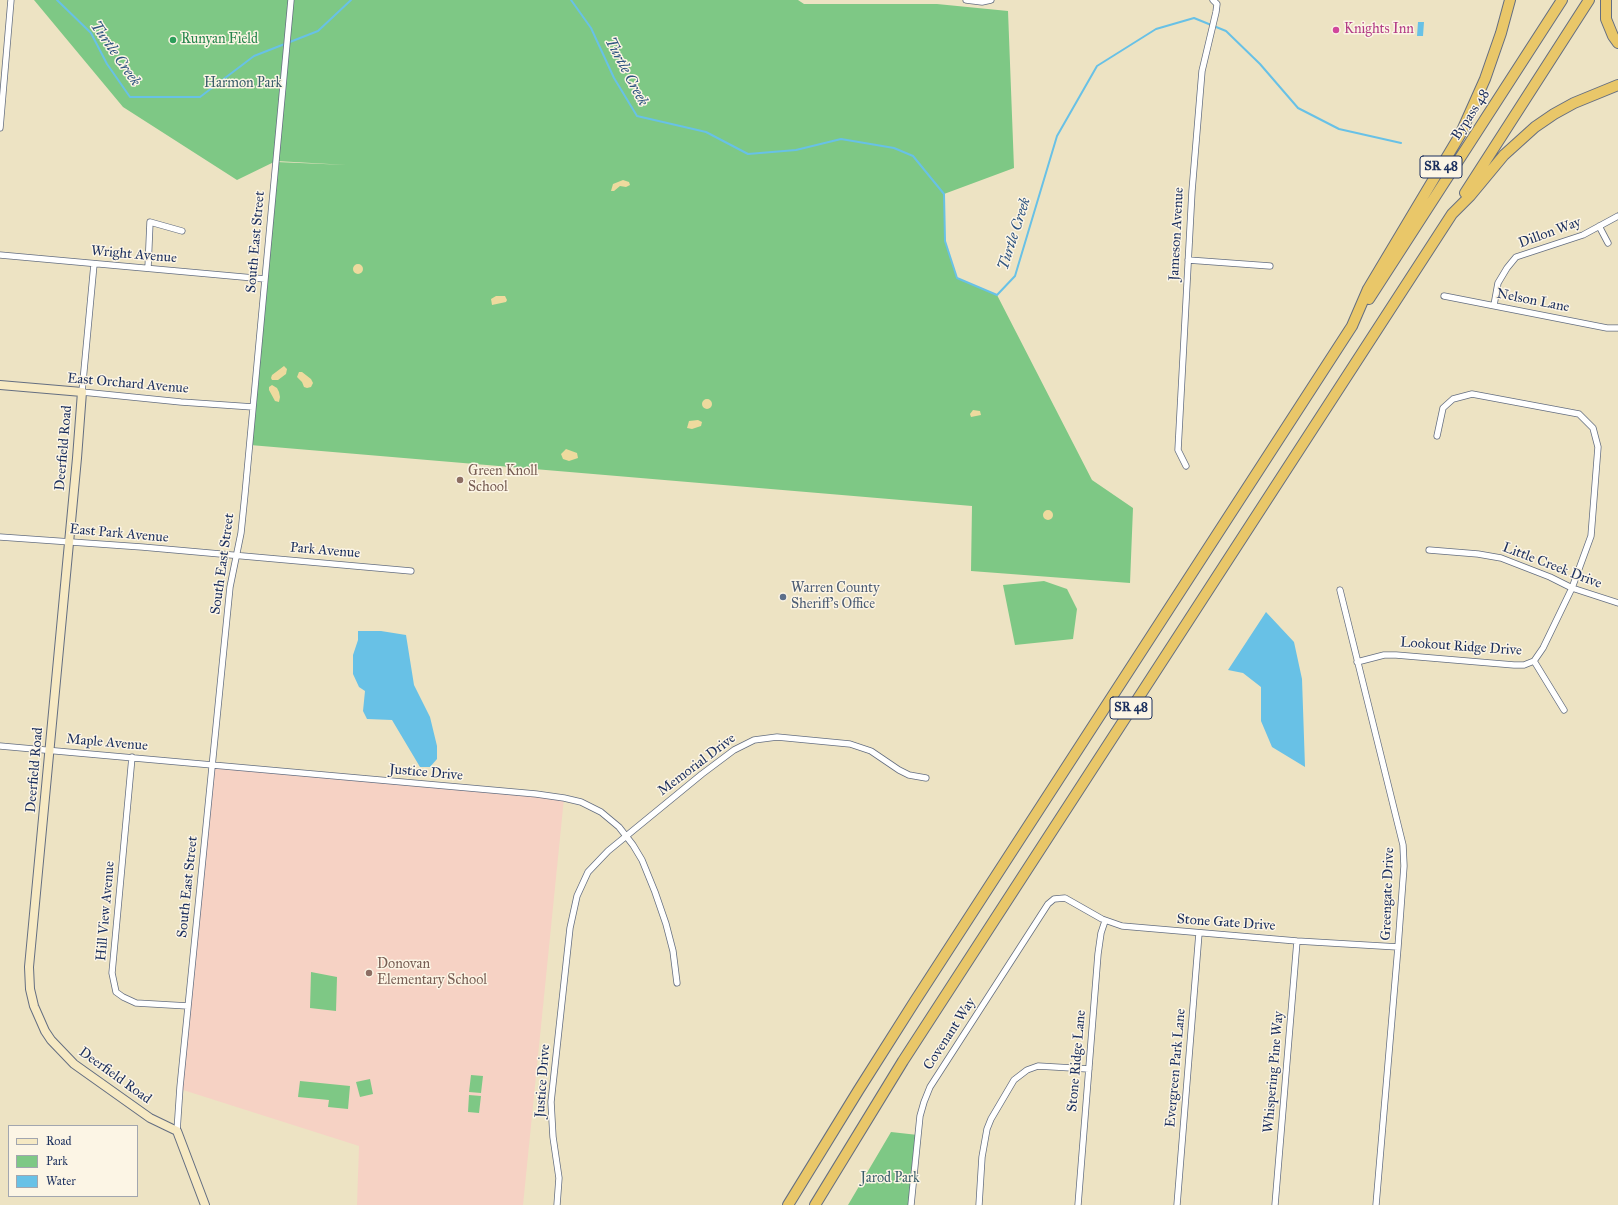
<!DOCTYPE html>
<html>
<head>
<meta charset="utf-8">
<style>
  body { margin:0 }
  #map { position:relative; width:1618px; height:1205px; overflow:hidden; background:#ede3c3; font-family:"IM FELL Great Primer",serif }
  canvas { display:block }
  .legend { position:absolute; left:8px; top:1125px; width:130px; height:72px; box-sizing:border-box; background:#fcf5e5; border:1px solid #a2a6af; margin:0; padding:5px 7px; list-style:none; font-size:12px; color:#1b2f5e }
  .legend li { display:flex; align-items:center; gap:8px; height:20px }
  .legend b { width:20px; border:1px solid #a2a6af }
</style>
</head>
<body>
<div id="map">
<canvas width="1618" height="1205"></canvas>
<ul class="legend">
<li><b style="height:5px;background:#f6e9c3"></b>Road</li>
<li><b style="height:11px;background:#7ec885"></b>Park</li>
<li><b style="height:11px;background:#68c1e6"></b>Water</li>
</ul>
</div>
<script>
const ctx = document.querySelector('canvas').getContext('2d');
ctx.lineJoin = 'round';
function fill(path, color) {
  ctx.fillStyle = color;
  ctx.fill(path, 'evenodd');
}
function toPath(rows) {
  const path = new Path2D();
  for (const r of rows) {
    if (r.length === 3) {
      path.moveTo(r[0] + r[2], r[1]);
      path.arc(r[0], r[1], r[2], 0, 2 * Math.PI);
      continue;
    }
    path.moveTo(r[0], r[1]);
    for (let i = 2; i < r.length; i += 2) path.lineTo(r[i], r[i + 1]);
  }
  return path;
}
function trace(path, color, width, dash) {
  ctx.strokeStyle = color;
  ctx.lineWidth = width;
  ctx.lineCap = dash ? 'butt' : 'round';
  ctx.setLineDash(dash || []);
  ctx.stroke(path);
}
function label(font, color, halo, rows, align = 'center') {
  ctx.font = font + ' "IM FELL Great Primer",serif';
  ctx.lineWidth = 3;
  ctx.setLineDash([]);
  ctx.textBaseline = 'middle';
  ctx.strokeStyle = halo;
  ctx.fillStyle = color;
  for (const [text, x, y, turn = 0] of rows) {
    ctx.save();
    ctx.translate(x, y);
    ctx.rotate((+turn || 0) * Math.PI / 180);
    ctx.textAlign = isNaN(turn) ? turn : align;
    if (halo) ctx.strokeText(text, 0, 0);
    ctx.fillText(text, 0, 0);
    ctx.restore();
  }
}
const built = toPath([
  [212,765,564,798,523,1205,357,1205,359,1146,180,1089]
]);
const green = toPath([
  [34,0,798,0,804,4,937,4,1008,11,1014,168,944,194,945,241,957,278,997,295,1092,480,1133,508,1130,583,971,571,972,506,250,445,276,162,347,165,276,161,237,180,123,107],
  [1044,581,1067,589,1077,609,1073,639,1015,645,1003,585],
  [311,972,337,977,336,1011,310,1008],
  [471,1075,483,1076,481,1093,469,1092],
  [370,1079,373,1094,360,1097,356,1082],
  [300,1081,350,1086,348,1109,328,1107,329,1100,298,1097],
  [469,1095,481,1096,479,1113,468,1112],
  [891,1132,918,1135,912,1205,848,1205]
]);
const sand = toPath([
  [623,180,629,182,630,185,626,187,620,186,614,191,611,191,613,184],
  [358,269,5],
  [496,296,505,296,507,300,506,302,492,305,491,299],
  [284,366,287,369,286,374,278,380,272,380,271,378,272,375],
  [299,372,302,372,311,379,313,383,311,387,307,388,304,387,302,382,297,377],
  [272,385,277,388,279,392,280,397,279,402,275,401,269,390,269,387],
  [707,404,5],
  [973,410,980,411,981,415,971,417,970,414],
  [698,420,702,422,701,426,692,429,687,428,689,421],
  [566,449,577,453,578,458,569,461,563,459,561,454],
  [1048,515,5]
]);
const water = toPath([
  [1418,22,1424,22,1423,36,1417,36],
  [1266,612,1294,642,1302,679,1305,767,1272,747,1261,721,1261,687,1243,673,1228,670],
  [358,631,381,631,406,635,414,685,430,717,437,746,437,759,430,767,420,767,392,720,367,719,363,711,365,691,359,687,353,674,353,655,358,640]
]);
const stream = toPath([
  [57,0,91,33,107,64,130,97,200,97,254,56,318,31,351,0],
  [571,0,591,28,614,78,637,116,706,132,748,154,796,150,841,139,894,148,913,156,944,194,945,241,957,278,997,295,1015,276,1057,136,1097,66,1156,29,1194,18,1226,31,1260,64,1298,108,1339,129,1401,143]
]);
const street = toPath([
  [966,0,982,2,991,0],
  [0,128,11,0],
  [1599,226,1608,243],
  [0,255,265,279],
  [1188,260,1270,266],
  [94,264,82,392,181,402,253,407],
  [148,268,150,222,182,231],
  [1444,296,1607,328,1618,328],
  [1494,305,1498,283,1507,268,1516,257,1583,235,1618,216],
  [1186,466,1178,450,1192,191,1202,71,1216,12,1217,4,1213,0],
  [0,537,142,547,411,571],
  [1429,550,1478,554,1501,558,1550,577,1572,588,1618,603],
  [1340,590,1403,845,1404,866,1398,947,1376,1205],
  [1534,661,1564,710],
  [1357,662,1384,655,1396,655,1514,665,1524,665,1534,661,1543,648,1572,588,1591,536,1598,447,1593,428,1579,414,1472,394,1453,399,1443,408,1437,436],
  [0,746,536,794,564,798,581,802,601,812,619,827,633,845,642,860,655,892,666,924,673,951,677,983],
  [132,757,112,973,116,992,123,997,136,1003,188,1006],
  [177,1131,180,1087,230,587,241,533,245,494,291,0],
  [557,1205,559,1178,553,1137,551,1102,570,928,577,896,588,872,608,851,702,774,734,750,754,740,777,737,850,744,871,751,899,770,909,775,926,778],
  [911,1205,920,1116,924,1102,930,1087,1048,904,1054,899,1065,898,1102,919,1122,926,1297,941,1398,947],
  [979,1205,982,1157,987,1129,991,1119,1014,1080,1027,1070,1038,1066,1089,1069],
  [1078,1205,1098,954,1101,933,1105,921],
  [1177,1205,1199,933],
  [1275,1205,1297,941]
]);
const secondary = toPath([
  [0,385,82,392,77,458,29,967,30,989,34,1006,45,1031,51,1040,74,1064,150,1118,177,1131,205,1205]
]);
const highway = toPath([
  [1606,0,1606,19,1613,36,1618,43],
  [1465,193,1589,0],
  [1369,299,1562,0],
  [788,1205,858,1091,915,1001,1352,326,1368,289,1460,135,1485,79,1501,33,1510,0],
  [815,1205,903,1061,1452,214,1470,196,1504,155,1535,127,1554,114,1574,103,1618,85]
]);
const markers = [
  [1336,30,4,"#d1479c"],
  [173,40,4,"#2e9e5b"],
  [460,480,4,"#8d6e63"],
  [783,597,4,"#5c6f8a"],
  [369,973,4,"#8d6e63"]
];
const shields = [
  [1441,167,42],
  [1131,708,42]
];
const shieldNames = [
  ["SR 48",1441,167],
  ["SR 48",1131,708]
];
const hotelNames = [
  ["Knights Inn",1344,30]
];
const leisureNames = [
  ["Runyan Field",181,40]
];
const parkNames = [
  ["Harmon Park",243,84],
  ["Jarod Park",890,1179]
];
const streetNames = [
  ["Bypass 48",1471,115,-57],
  ["Dillon Way",1550,233,-20],
  ["Jameson Avenue",1177,234,-87],
  ["South East Street",256,242,-85],
  ["Wright Avenue",134,255,5],
  ["Nelson Lane",1533,301,11],
  ["East Orchard Avenue",128,384,5],
  ["Deerfield Road",64,448,-85],
  ["East Park Avenue",119,534,5],
  ["Park Avenue",325,551,5],
  ["South East Street",223,564,-82],
  ["Little Creek Drive",1552,566,21],
  ["Lookout Ridge Drive",1461,647,4],
  ["Maple Avenue",107,743,5],
  ["Memorial Drive",697,765,-37],
  ["Deerfield Road",35,770,-85],
  ["Justice Drive",426,773,5],
  ["South East Street",188,887,-84],
  ["Greengate Drive",1388,894,-88],
  ["Hill View Avenue",106,911,-85],
  ["Stone Gate Drive",1226,923,4],
  ["Covenant Way",950,1034,-57],
  ["Stone Ridge Lane",1077,1061,-85],
  ["Evergreen Park Lane",1176,1068,-85],
  ["Whispering Pine Way",1274,1072,-85],
  ["Deerfield Road",115,1076,36],
  ["Justice Drive",543,1081,-86]
];
const educationNames = [
  ["Green Knoll",468,472],
  ["School",468,488],
  ["Donovan",377,965],
  ["Elementary School",377,981]
];
const serviceNames = [
  ["Warren County",791,589],
  ["Sheriff’s Office",791,605]
];
const waterNames = [
  ["Turtle Creek",115,54,55],
  ["Turtle Creek",626,72,62],
  ["Turtle Creek",1015,234,-72]
];
fill(built, '#f6d2c4');
fill(green, '#7ec885');
fill(sand, '#eeda9e');
fill(water, '#68c1e6');
trace(stream, '#68c1e6', 2);
trace(street, '#646e81', 7);
trace(secondary, '#646e81', 10);
trace(highway, '#646e81', 12);
trace(street, '#fff', 5.5);
trace(secondary, '#f6e9c3', 8);
trace(highway, '#e9c769', 10);
for (const [x, y, r, color] of markers) {
  const dot = new Path2D();
  dot.arc(x, y, r, 0, 2 * Math.PI);
  ctx.fillStyle = color;
  ctx.fill(dot);
  trace(dot, '#fcf5e5', 1.5);
}
for (const [x, y, w] of shields) {
  const box = new Path2D();
  box.roundRect(x - w / 2, y - 11, w, 22, 3);
  ctx.fillStyle = '#fcf5e5';
  ctx.fill(box);
  trace(box, '#1b2f5e', 1);
}
label('bold 13px', '#1b2f5e', null, shieldNames);
label('14px', '#b23c85', '#fcf5e5', hotelNames, 'left');
label('14px', '#27864d', '#fcf5e5', leisureNames, 'left');
label('14px', '#395d6a', '#fcf5e5', parkNames);
label('14px', '#1b2f5e', '#fcf5e5', streetNames);
label('14px', '#785e54', '#fcf5e5', educationNames, 'left');
label('14px', '#4e5e75', '#fcf5e5', serviceNames, 'left');
label('italic 15px', '#2e5480', '#fcf5e5', waterNames);
</script>
</body>
</html>
